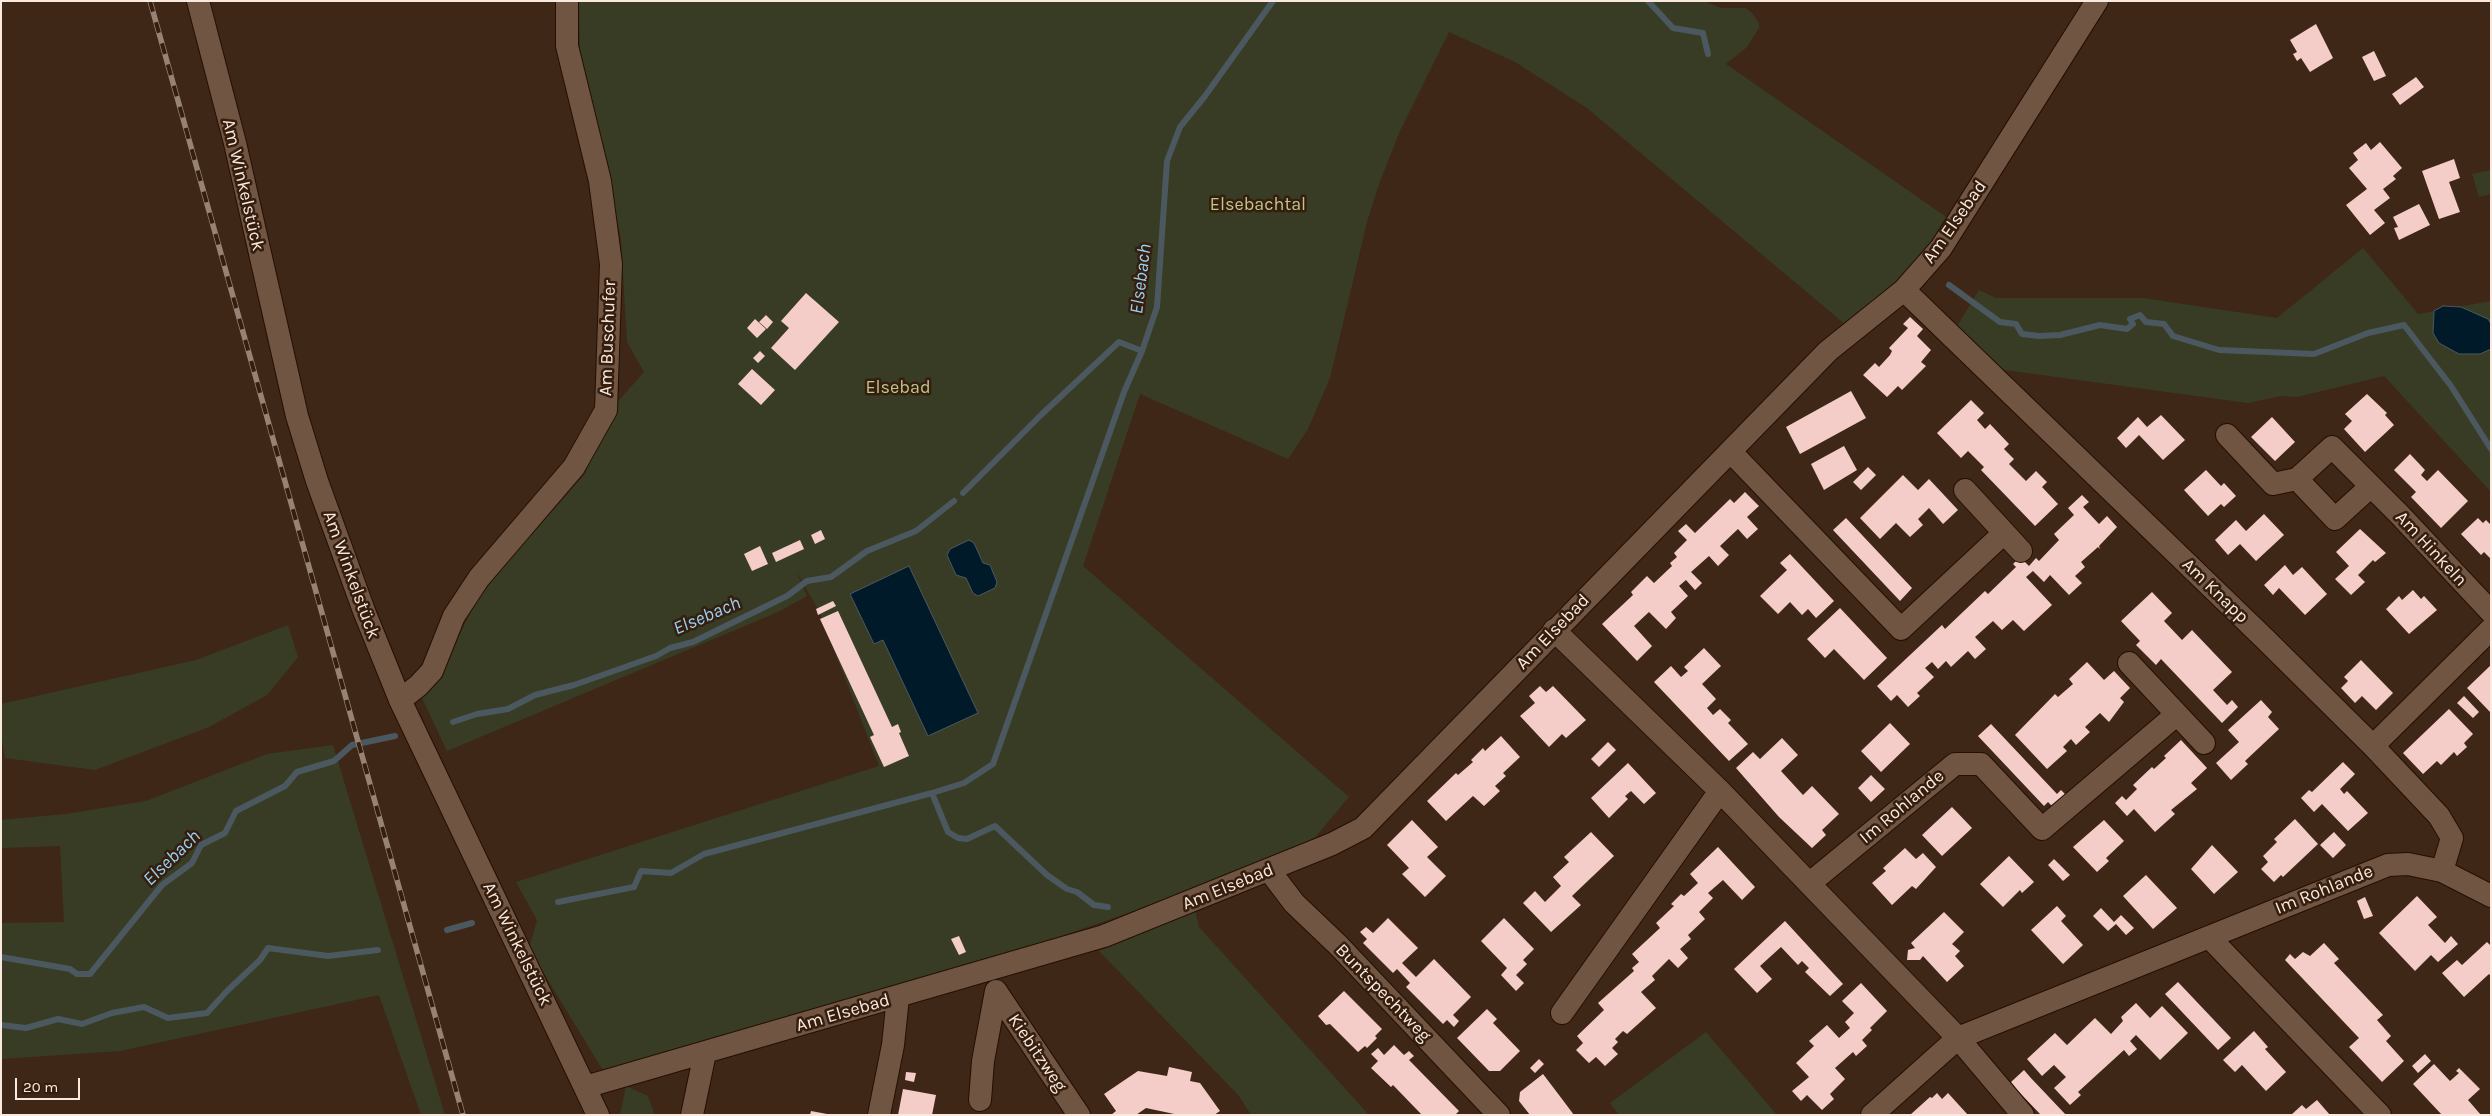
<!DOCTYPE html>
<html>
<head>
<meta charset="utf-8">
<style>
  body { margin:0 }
  #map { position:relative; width:2492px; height:1116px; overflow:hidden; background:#3f2717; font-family:Karla,sans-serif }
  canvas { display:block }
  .frame { position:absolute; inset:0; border:2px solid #fae9df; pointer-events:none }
  .scale { position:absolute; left:15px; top:1078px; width:65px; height:22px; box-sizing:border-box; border:2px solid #fae9df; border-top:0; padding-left:6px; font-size:15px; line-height:18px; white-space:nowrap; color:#fae9df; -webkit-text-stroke:4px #351e0d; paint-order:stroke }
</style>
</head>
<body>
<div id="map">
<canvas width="2492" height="1116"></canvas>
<div class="frame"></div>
<div class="scale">20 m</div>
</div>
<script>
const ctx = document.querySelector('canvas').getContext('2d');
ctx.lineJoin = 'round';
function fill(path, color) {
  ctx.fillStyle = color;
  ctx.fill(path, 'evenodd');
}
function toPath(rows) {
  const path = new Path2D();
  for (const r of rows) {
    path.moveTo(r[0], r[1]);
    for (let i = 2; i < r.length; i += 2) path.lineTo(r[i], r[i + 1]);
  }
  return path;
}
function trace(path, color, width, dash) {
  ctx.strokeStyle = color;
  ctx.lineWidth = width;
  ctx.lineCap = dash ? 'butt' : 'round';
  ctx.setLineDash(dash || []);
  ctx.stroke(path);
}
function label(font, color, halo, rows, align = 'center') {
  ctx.font = font + ' Karla,sans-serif';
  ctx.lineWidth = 5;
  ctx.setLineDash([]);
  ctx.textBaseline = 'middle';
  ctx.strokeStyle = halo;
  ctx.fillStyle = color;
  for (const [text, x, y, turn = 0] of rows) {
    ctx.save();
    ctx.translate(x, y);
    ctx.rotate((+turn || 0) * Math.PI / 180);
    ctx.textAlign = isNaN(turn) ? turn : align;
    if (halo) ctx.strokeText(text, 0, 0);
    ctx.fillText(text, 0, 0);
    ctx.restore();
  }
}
const green = toPath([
  [579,1,1703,1,1721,8,1746,8,1753,14,1759,23,1759,28,1746,48,1726,64,1952,221,1918,267,1846,325,1587,108,1515,62,1449,32,1400,131,1379,184,1367,222,1330,378,1308,429,1288,459,1140,394,1083,566,1349,797,1302,853,900,992,607,1077,529,949,537,920,516,882,879,766,819,611,796,571,807,596,778,612,447,751,421,696,455,644,487,579,534,532,585,474,609,412,644,372,627,342,621,239,580,49],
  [2491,170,2491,194,2479,197,2472,174],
  [2363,248,2418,314,2491,301,2491,492,2384,376,2297,397,2281,396,2248,403,1990,368,1940,310,1958,325,1979,290,1996,298,2143,298,2277,318],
  [288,625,298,657,267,695,209,727,95,770,5,758,1,733,1,704,196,660],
  [333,745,445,1115,421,1115,379,995,120,1051,1,1059,1,923,64,922,60,846,1,848,1,820,66,814,146,801,267,754],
  [1195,910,1199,927,1369,1115,1251,1115,1239,1096,1099,951],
  [1706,1032,1777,1115,1619,1115,1610,1103],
  [626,1086,648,1096,655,1115,620,1115]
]);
const water = toPath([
  [2443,306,2461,307,2488,319,2491,324,2491,349,2480,354,2459,354,2439,343,2433,333,2434,311,2443,306],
  [969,540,974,543,983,563,990,565,997,582,995,588,978,596,973,593,966,578,956,575,947,555,950,549,969,540],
  [909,566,978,713,928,736,883,640,874,644,850,594,909,566]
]);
const stream = toPath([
  [1648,1,1673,28,1703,33,1708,54],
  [1949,285,2000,322,2016,324,2022,334,2039,336,2060,335,2100,325,2127,329,2133,324,2130,319,2140,315,2146,322,2164,324,2173,336,2219,350,2314,354,2368,333,2404,325,2451,386,2491,449],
  [963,493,1042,414,1119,342,1142,351],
  [453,722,477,714,508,709,535,695,574,685,656,656,670,648,693,642,787,596,807,581,831,577,867,551,916,531,954,501],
  [932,793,948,832,958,838,967,839,995,826,1047,875,1067,889,1077,892,1094,905,1108,907],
  [558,902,634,887,641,871,671,873,704,854,932,793,964,783,993,764,1124,392,1142,351,1157,307,1167,161,1180,127,1205,96,1273,1],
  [447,930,472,923],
  [1,957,70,969,77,974,90,974,162,885,192,863,201,845,225,833,236,811,285,786,297,772,334,761,352,745,395,736],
  [1,1025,26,1028,58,1019,82,1024,112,1013,144,1007,168,1018,207,1013,227,991,260,960,268,948,328,956,378,950]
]);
const building = toPath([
  [2316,24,2333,58,2310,72,2301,58,2297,61,2293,54,2297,52,2290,40],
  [2374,51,2386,76,2374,81,2362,57],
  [2416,77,2424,87,2400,105,2392,94],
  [2380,142,2402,168,2393,176,2396,179,2383,189,2390,198,2374,210,2385,223,2370,235,2346,205,2367,189,2349,168,2358,160,2353,153,2366,143,2371,150],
  [2454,159,2460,178,2449,182,2460,212,2439,219,2422,171],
  [2419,204,2430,225,2399,240,2394,228,2398,227,2393,217],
  [806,293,839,322,795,370,771,348,789,328,781,321],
  [766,315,773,322,767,329,759,322],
  [1910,317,1923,329,1917,336,1931,350,1921,362,1926,366,1902,390,1898,386,1887,397,1863,375,1875,363,1879,367,1890,355,1892,351,1889,348,1908,328,1903,324],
  [755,319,766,329,757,338,747,328],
  [760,351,765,356,758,363,753,358],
  [752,369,775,390,761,405,738,384],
  [1851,391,1866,418,1800,454,1786,427],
  [2367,394,2387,413,2385,415,2394,425,2365,452,2344,429,2352,421,2345,414],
  [1971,400,1984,413,1977,420,1985,429,1990,424,2009,444,2004,449,2014,459,2009,464,2026,481,2036,471,2047,482,2042,487,2058,504,2035,526,1981,470,1984,467,1968,451,1961,458,1937,433],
  [2161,415,2185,440,2163,460,2139,435,2126,448,2117,438,2138,417,2147,427],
  [2272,417,2295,442,2275,461,2251,437],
  [1844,446,1857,470,1824,490,1811,464],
  [2410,454,2425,470,2421,475,2427,481,2438,470,2468,501,2441,528,2411,497,2416,492,2394,470],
  [1868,467,1876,475,1861,490,1853,482],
  [2206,470,2221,486,2224,483,2236,496,2224,507,2221,504,2208,516,2184,490],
  [1903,475,1918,490,1929,479,1958,510,1943,524,1929,508,1918,519,1923,525,1910,537,1896,523,1880,539,1860,518],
  [1745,492,1759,506,1747,517,1758,529,1747,539,1738,529,1720,546,1729,555,1718,566,1709,556,1691,572,1702,583,1695,590,1686,580,1679,586,1688,596,1671,612,1676,618,1666,629,1649,612,1634,626,1652,646,1637,661,1602,624,1633,595,1631,592,1647,576,1654,583,1672,566,1670,563,1677,557,1674,553,1687,540,1678,531,1686,524,1695,533,1730,499,1734,503],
  [2082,495,2089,502,2083,507,2099,524,2107,516,2117,527,2099,546,2100,549,2098,547,2081,562,2085,567,2075,576,2082,583,2069,595,2050,575,2044,582,2033,571,2026,577,2052,605,2024,631,2013,620,2002,630,1993,621,1975,637,1986,649,1975,659,1968,651,1951,667,1946,661,1938,669,1932,662,1925,668,1934,677,1917,693,1920,696,1908,707,1897,695,1891,701,1877,686,1942,625,1945,629,1985,591,1988,594,2016,567,2013,564,2020,557,2029,566,2036,558,2039,561,2059,540,2054,534,2074,515,2068,508],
  [2264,514,2284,535,2256,561,2240,544,2228,555,2215,540,2236,520,2246,531],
  [1846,518,1912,588,1900,601,1833,530],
  [2478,518,2483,523,2486,520,2491,525,2491,559,2484,552,2481,555,2461,534],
  [2360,529,2386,553,2375,562,2373,560,2358,575,2365,582,2351,595,2335,579,2349,566,2336,552],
  [821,530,825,539,815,544,811,535],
  [800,540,804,549,776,562,772,553],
  [760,546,768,564,752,571,744,554],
  [1790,554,1834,601,1816,618,1808,609,1802,615,1790,602,1778,614,1760,596,1787,570,1780,563],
  [2285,565,2293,575,2302,567,2327,594,2305,615,2279,588,2273,595,2264,585],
  [2413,590,2421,599,2424,596,2437,610,2409,634,2386,609,2399,596,2402,600],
  [2152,592,2172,613,2164,621,2182,640,2192,630,2232,672,2213,690,2227,705,2232,700,2238,707,2222,723,2161,659,2156,665,2136,645,2140,641,2121,621],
  [833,601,836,606,818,615,816,609],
  [1840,608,1887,658,1864,680,1834,649,1825,658,1807,639],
  [838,611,892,727,898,724,901,732,899,733,909,756,884,767,870,737,874,735,820,619],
  [1704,648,1721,666,1702,684,1716,699,1707,708,1713,715,1720,709,1731,720,1728,723,1748,744,1729,761,1654,682,1671,666,1681,677,1688,671,1684,667],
  [2361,660,2393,693,2376,710,2362,696,2355,703,2341,688,2348,681,2344,677],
  [2087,662,2104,680,2114,671,2130,688,2120,698,2124,702,2109,722,2100,713,2085,727,2090,732,2076,745,2071,739,2063,747,2067,751,2047,769,2015,735,2055,694,2058,697,2073,684,2069,679],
  [2491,665,2491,713,2467,688],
  [1540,686,1546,692,1553,686,1586,720,1566,738,1562,734,1549,747,1520,716,1535,703,1529,696],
  [2464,696,2479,712,2473,718,2457,703],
  [2261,700,2272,712,2268,717,2279,729,2245,761,2248,764,2231,780,2216,763,2239,742,2228,730],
  [2449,709,2473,734,2464,743,2467,747,2457,756,2454,752,2441,765,2437,761,2423,774,2403,753],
  [1890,723,1910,744,1881,772,1861,751],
  [1991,724,2057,794,2061,790,2068,797,2055,809,2048,802,2044,806,1978,736],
  [1501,736,1520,757,1503,773,1506,776,1495,786,1500,791,1484,806,1473,796,1446,821,1427,801,1456,773,1458,775,1473,762,1471,760,1483,748,1485,751],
  [1782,738,1798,755,1781,771,1803,795,1812,786,1839,814,1822,830,1826,835,1812,848,1779,817,1736,768,1753,752,1760,759],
  [2181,740,2207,768,2191,783,2197,789,2171,810,2175,814,2155,832,2134,809,2127,816,2115,803,2122,796,2126,800,2137,789,2133,785,2152,767,2154,769,2166,758,2164,756],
  [1608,742,1616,750,1599,767,1591,759],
  [2343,762,2355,774,2340,789,2344,794,2347,791,2368,813,2348,831,2322,804,2314,812,2301,798,2309,790,2312,792],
  [1628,763,1656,793,1644,804,1631,791,1625,796,1628,799,1609,818,1591,798],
  [1871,775,1885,789,1871,802,1858,788],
  [1952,807,1972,828,1942,856,1922,835],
  [2295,819,2318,844,2283,877,2281,875,2274,882,2261,869,2268,862,2263,856,2277,842,2274,839],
  [1412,820,1438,847,1427,857,1446,876,1425,897,1402,874,1409,868,1387,845],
  [2104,820,2124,841,2106,858,2109,861,2097,872,2073,847],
  [1591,832,1614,856,1572,896,1581,905,1551,932,1523,903,1535,891,1545,902,1561,886,1553,877,1569,862,1564,857],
  [2334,832,2346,845,2333,858,2320,845],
  [2212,845,2238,872,2214,894,2191,869],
  [1718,847,1755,887,1742,900,1723,880,1708,893,1713,898,1699,912,1705,919,1688,935,1691,939,1680,949,1688,958,1678,968,1669,959,1652,976,1655,980,1641,992,1656,1008,1627,1034,1623,1031,1615,1039,1618,1042,1612,1048,1618,1054,1605,1066,1596,1057,1589,1063,1576,1050,1583,1043,1577,1036,1604,1010,1598,1003,1634,971,1632,968,1639,962,1632,954,1660,928,1656,923,1674,906,1671,904,1681,894,1684,896,1698,883,1690,874],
  [1905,848,1916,859,1923,853,1936,867,1916,889,1912,886,1892,905,1872,883,1886,871,1883,868],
  [2009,856,2034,882,2022,893,2020,890,2003,907,1980,884],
  [2054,859,2070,875,2063,881,2048,865],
  [2146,875,2177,908,2153,929,2123,896],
  [2417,896,2437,917,2428,925,2445,943,2451,936,2458,944,2438,962,2431,955,2415,971,2379,933],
  [2365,897,2373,916,2364,919,2357,901],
  [2057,906,2066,916,2061,921,2083,945,2063,964,2031,930],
  [2101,908,2114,922,2121,915,2134,928,2126,935,2116,924,2108,931,2093,916],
  [1944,912,1964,932,1952,944,1960,951,1955,956,1964,966,1947,982,1923,956,1920,960,1907,960,1908,950,1915,948,1911,943],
  [1388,918,1418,948,1402,963,1416,977,1434,959,1471,997,1453,1015,1459,1021,1454,1027,1447,1020,1443,1024,1406,987,1410,983,1397,969,1393,973,1363,943,1367,939,1360,932,1366,927,1373,933],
  [1504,918,1534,949,1523,960,1527,964,1516,975,1524,983,1516,991,1501,975,1507,968,1481,941],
  [1785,921,1843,984,1830,996,1805,972,1809,968,1802,961,1798,965,1781,947,1760,966,1772,979,1757,993,1734,969],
  [959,936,966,952,959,955,951,939],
  [2487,942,2491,946,2491,976,2489,974,2464,997,2442,973,2457,960,2462,965],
  [2324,943,2339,959,2334,963,2383,1015,2377,1020,2391,1036,2386,1041,2404,1061,2382,1082,2349,1047,2359,1038,2285,960,2290,954,2295,959,2303,952,2310,956],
  [2178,982,2231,1038,2218,1050,2165,994],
  [1861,983,1887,1011,1870,1028,1872,1030,1862,1040,1867,1046,1856,1056,1853,1052,1835,1068,1845,1079,1830,1094,1834,1099,1822,1110,1807,1095,1801,1101,1792,1091,1809,1077,1796,1063,1814,1046,1809,1041,1827,1025,1839,1038,1850,1028,1845,1022,1854,1013,1842,1001],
  [1344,991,1382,1029,1375,1036,1377,1038,1367,1048,1365,1046,1358,1052,1330,1024,1326,1025,1318,1016],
  [2136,1003,2150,1018,2162,1006,2188,1033,2160,1060,2136,1035,2130,1041,2137,1049,2129,1056,2124,1050,2078,1092,2081,1095,2070,1105,2054,1088,2066,1077,2054,1065,2042,1076,2027,1059,2055,1033,2067,1045,2095,1018,2111,1034,2123,1021,2121,1017],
  [1487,1009,1497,1019,1493,1023,1520,1051,1500,1071,1489,1071,1457,1038],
  [2254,1031,2268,1047,2265,1049,2286,1072,2266,1091,2242,1065,2235,1072,2223,1060],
  [1394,1045,1404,1055,1409,1051,1414,1056,1409,1060,1459,1111,1455,1115,1422,1115,1393,1085,1391,1087,1371,1068,1378,1061,1371,1054,1378,1048,1384,1055],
  [2425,1054,2431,1061,2418,1073,2412,1066],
  [1539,1059,1544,1064,1535,1073,1530,1068],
  [2434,1064,2450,1081,2459,1073,2456,1071,2459,1068,2480,1089,2468,1100,2481,1115,2442,1115,2413,1084],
  [1169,1067,1192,1072,1190,1081,1200,1083,1220,1111,1214,1115,1179,1115,1146,1108,1136,1115,1111,1115,1116,1111,1104,1094,1138,1071,1167,1076],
  [2024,1070,2030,1077,2066,1115,2041,1115,2017,1090,2011,1082],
  [906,1072,916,1073,914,1082,905,1080],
  [1543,1074,1559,1095,1574,1115,1530,1115,1519,1101,1520,1092],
  [903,1089,936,1095,932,1115,898,1115],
  [1937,1093,1942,1099,1948,1093,1968,1115,1910,1115,1930,1097,1932,1098],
  [2317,1100,2330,1115,2291,1115,2302,1105,2306,1109],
  [811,1111,827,1114,827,1115,810,1115]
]);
const street = toPath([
  [198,1,235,143,297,416,317,481,364,611,400,700,598,1115],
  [1904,290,2266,640,2373,746,2439,816,2452,838,2442,871],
  [2227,435,2273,484,2297,479,2332,447,2399,514,2491,612],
  [1731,452,1901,629,2004,533],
  [2297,479,2335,519,2370,487],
  [1965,490,2021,551],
  [1554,630,1720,791,1562,1013],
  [2129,663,2204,743],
  [400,700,418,686,432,671,454,616,479,578,574,467,606,410,611,264,600,181,567,46,567,1],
  [2373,746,2491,629],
  [1720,791,1958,1038,2388,865,2408,864,2442,871,2491,896],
  [1269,870,1294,903,1339,946,1499,1115],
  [1810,883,1955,764,1981,764,2042,829,2176,715],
  [2209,937,2380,1115],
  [585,1087,1104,936,1332,844,1363,828,1828,351,1904,290,1941,248,2097,1],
  [980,1100,983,1061,996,991,1079,1115],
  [692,1115,705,1053],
  [879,1115,893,1045,898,997],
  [1872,1115,1958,1038,2023,1115]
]);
const rail = toPath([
  [150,1,463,1115]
]);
const streetNames = [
  ["Am Winkelstück",243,185,77],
  ["Am Elsebad",1955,222,-55],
  ["Am Buschufer",608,338,-88],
  ["Am Hinkeln",2431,549,47],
  ["Am Winkelstück",351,575,70],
  ["Am Knapp",2215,591,44],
  ["Am Elsebad",1553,632,-46],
  ["Im Rohlande",1902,807,-40],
  ["Am Elsebad",1228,887,-22],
  ["Im Rohlande",2324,890,-22],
  ["Am Winkelstück",517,944,64],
  ["Buntspechtweg",1383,993,46],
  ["Am Elsebad",843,1013,-16],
  ["Kiebitzweg",1037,1053,56]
];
const parkNames = [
  ["Elsebachtal",1258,205],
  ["Elsebad",898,388]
];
const waterNames = [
  ["Elsebach",1141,279,-83],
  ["Elsebach",707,616,-23],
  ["Elsebach",172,858,-44]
];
fill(green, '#383c24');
fill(water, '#001a2a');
trace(water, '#4b5860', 1);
trace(stream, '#4b5860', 6);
fill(building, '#f5cdc8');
trace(street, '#250f02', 24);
trace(street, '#705543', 22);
trace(rail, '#978375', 5.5);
trace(rail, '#351e0d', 4, [11]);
label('18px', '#fae9df', '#351e0d', streetNames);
label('18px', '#bcc78e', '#351e0d', parkNames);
label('italic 19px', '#96d0f4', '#351e0d', waterNames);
</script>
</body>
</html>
